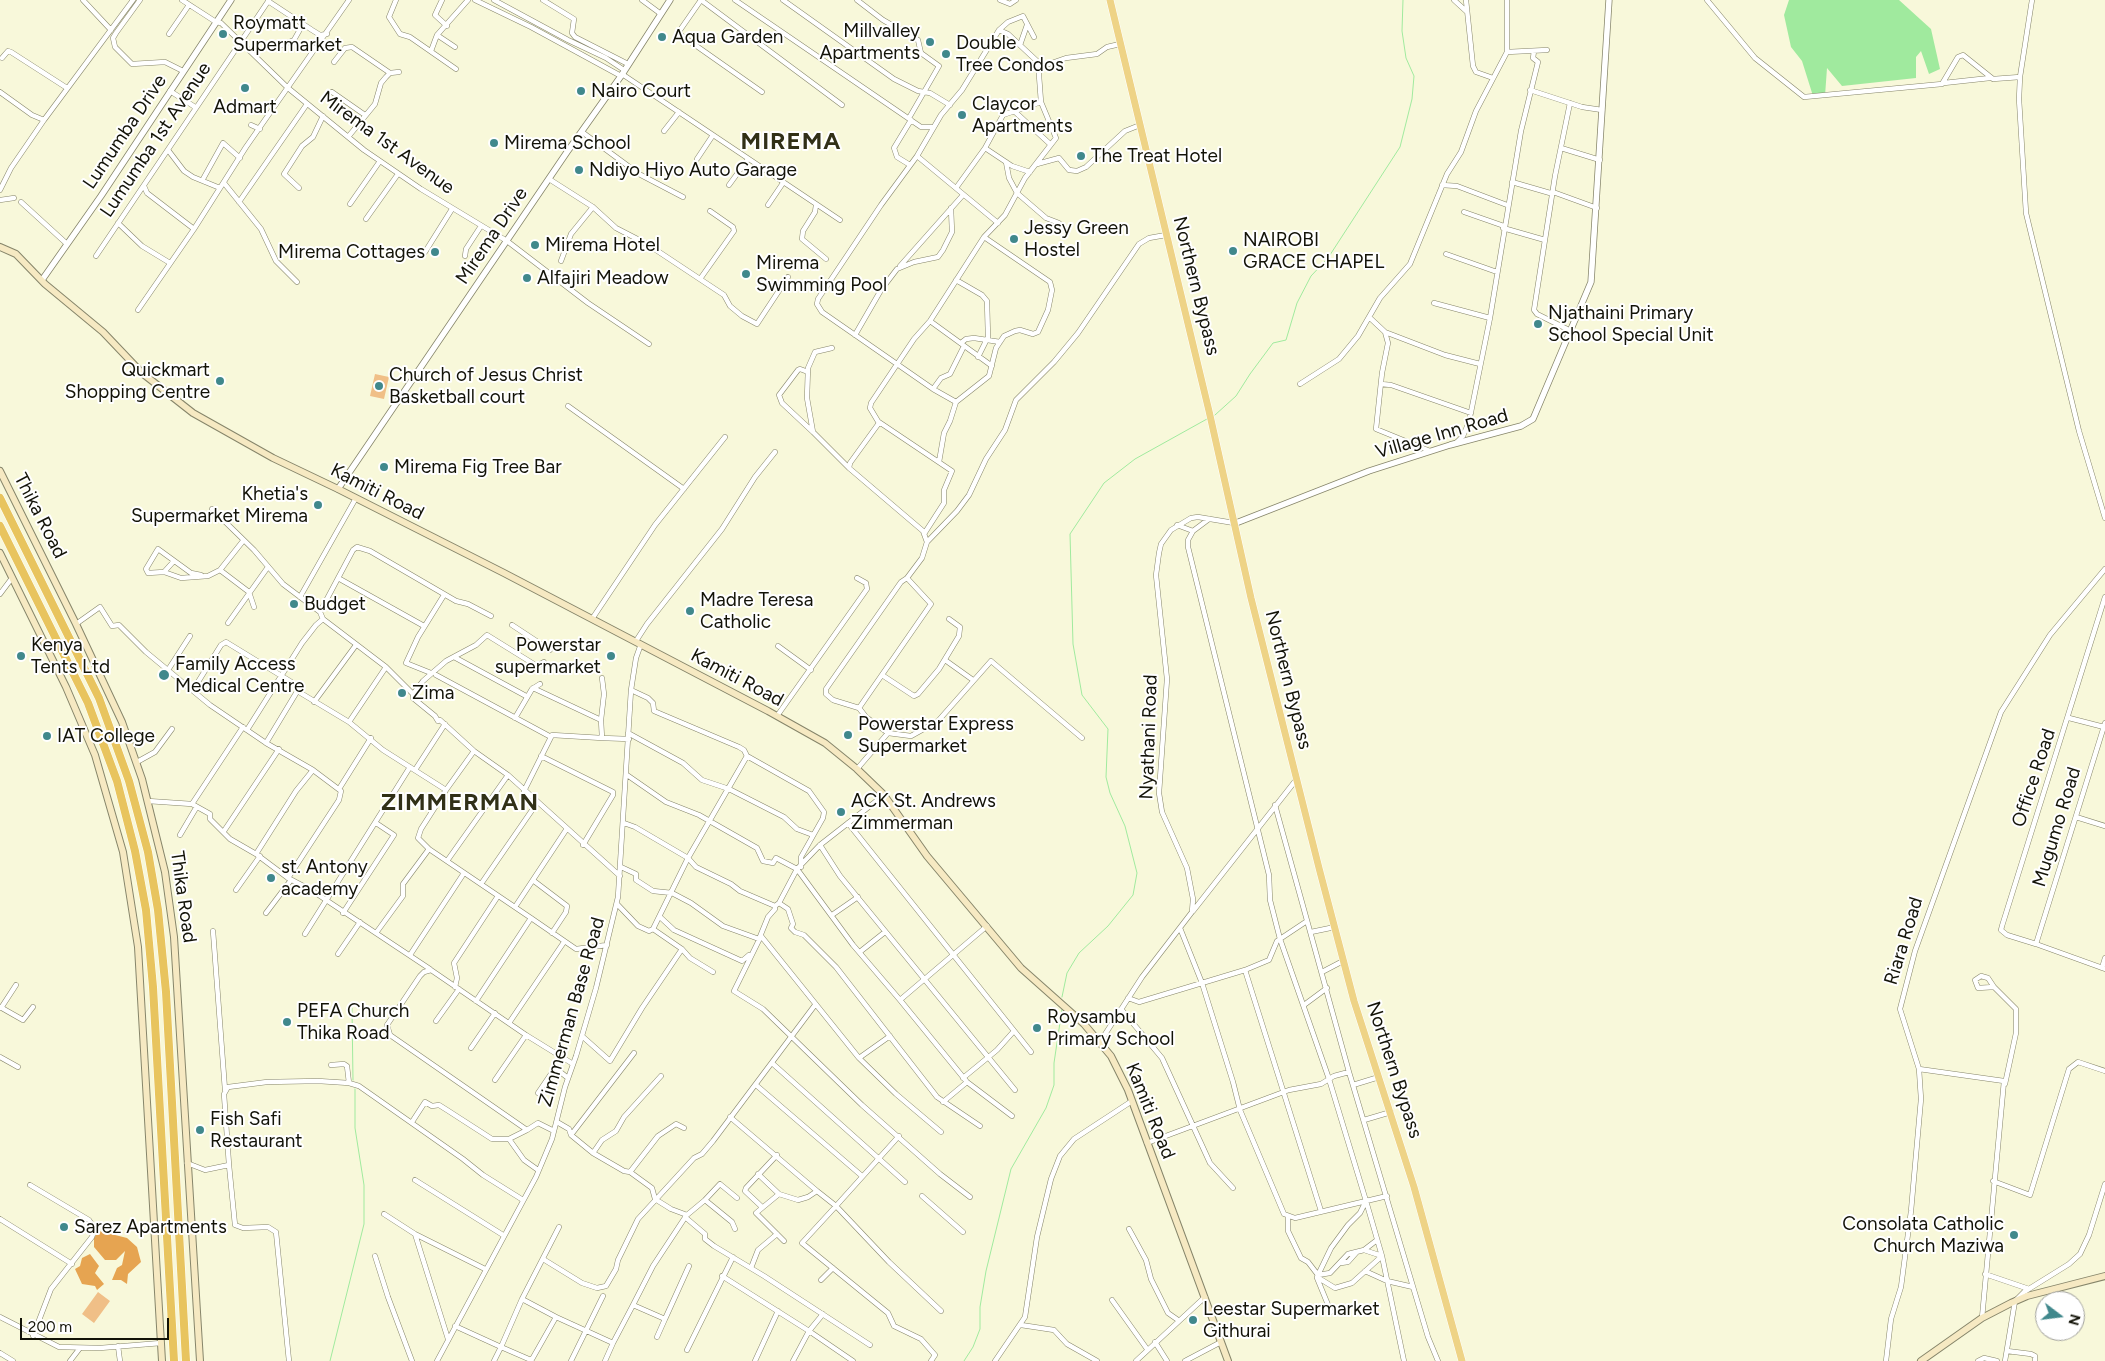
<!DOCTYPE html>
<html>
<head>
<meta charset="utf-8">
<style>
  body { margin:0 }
  #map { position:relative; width:2105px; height:1361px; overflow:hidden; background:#f8f8da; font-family:Figtree,sans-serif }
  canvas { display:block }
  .north { position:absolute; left:2035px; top:1291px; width:50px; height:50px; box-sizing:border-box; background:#fff; border:1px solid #a1a19c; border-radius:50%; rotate:105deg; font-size:14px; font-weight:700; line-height:20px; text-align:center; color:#131308 }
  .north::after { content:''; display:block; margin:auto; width:18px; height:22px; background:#40888c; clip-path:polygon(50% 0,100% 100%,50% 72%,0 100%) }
  .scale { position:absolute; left:20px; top:1318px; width:149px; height:22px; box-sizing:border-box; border:2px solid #131308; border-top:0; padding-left:6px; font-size:15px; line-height:18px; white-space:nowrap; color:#131308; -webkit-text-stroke:4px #fff; paint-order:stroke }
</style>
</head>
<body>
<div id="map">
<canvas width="2105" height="1361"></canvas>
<div class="north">N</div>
<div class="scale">200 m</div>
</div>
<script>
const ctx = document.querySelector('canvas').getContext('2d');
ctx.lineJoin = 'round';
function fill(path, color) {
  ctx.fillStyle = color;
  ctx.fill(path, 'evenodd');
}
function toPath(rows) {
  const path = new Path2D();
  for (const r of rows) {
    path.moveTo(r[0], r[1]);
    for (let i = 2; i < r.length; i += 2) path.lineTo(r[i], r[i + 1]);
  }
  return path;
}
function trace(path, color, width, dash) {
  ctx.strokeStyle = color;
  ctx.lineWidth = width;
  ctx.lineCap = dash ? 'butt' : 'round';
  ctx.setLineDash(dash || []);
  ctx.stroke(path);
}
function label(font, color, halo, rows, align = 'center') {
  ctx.font = font + ' Figtree,sans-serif';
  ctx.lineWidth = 4;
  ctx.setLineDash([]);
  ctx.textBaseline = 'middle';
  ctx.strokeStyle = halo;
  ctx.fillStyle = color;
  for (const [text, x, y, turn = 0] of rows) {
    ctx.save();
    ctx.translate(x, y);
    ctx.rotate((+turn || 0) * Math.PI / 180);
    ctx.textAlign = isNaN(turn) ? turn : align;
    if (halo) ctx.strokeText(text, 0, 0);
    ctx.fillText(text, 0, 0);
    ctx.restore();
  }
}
const green = toPath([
  [375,374,389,377,384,399,370,396],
  [98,1292,110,1301,94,1323,82,1314]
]);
const forest = toPath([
  [99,1231,127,1238,137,1247,141,1262,128,1274,127,1284,121,1280,112,1280,117,1268,122,1265,125,1251,116,1260,105,1260,94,1247,94,1238],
  [90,1254,99,1266,95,1273,104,1284,97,1290,95,1286,82,1284,75,1269,80,1266,82,1258]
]);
const water = toPath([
  [1789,0,1899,0,1931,29,1940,69,1929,74,1921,51,1916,57,1916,78,1842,86,1827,68,1825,96,1813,96,1802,61,1791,47,1784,15]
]);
const stream = toPath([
  [1215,415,1236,396,1250,374,1273,343,1286,340,1297,303,1311,276,1328,258,1400,147,1412,99,1414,76,1406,58,1402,31,1403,0],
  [1062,997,1067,973,1079,953,1108,926,1133,895,1137,873,1125,826,1110,793,1106,777,1108,729,1082,695,1073,644,1070,534,1104,483,1135,459,1207,419],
  [352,1008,353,1080],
  [330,1361,364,1224,364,1185,355,1128,355,1089],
  [964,1361,973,1347,980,1329,980,1307,986,1271,1011,1169,1046,1108,1054,1085,1054,1063,1062,1009]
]);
const minor = toPath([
  [83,0,111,30],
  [140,0,116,33,113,38,115,47,132,64,165,62,183,71],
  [182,0,216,22,221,23,288,88,364,150,421,189,507,241,588,303,649,344],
  [396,0,389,17,400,34,410,37,456,69],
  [442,0,435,15,447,26],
  [475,0,531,27,621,76],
  [494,0,568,40,606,58,624,70],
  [543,0,574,19,572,33,575,37,628,64],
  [642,0,661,14],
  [701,0,842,105],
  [701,0,678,33,762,92],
  [735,0,921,127,932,127],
  [783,0,894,79,918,91,930,93,950,105],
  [857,0,883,20,918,40,921,53,939,66,909,118],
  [1000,0,1010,4,1016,0],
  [1454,0,1466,11],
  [1466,0,1473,66,1476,72,1493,78],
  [1707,0,1755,58,1804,97,1942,84,1958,57,1963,55,1993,79,2020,77,2019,99,2026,213,2079,431,2105,518],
  [268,1,312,30,320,35,327,34],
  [999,30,1008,22,1023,16,1034,37],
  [169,34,189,5],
  [437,35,455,47],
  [1020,45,1027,25],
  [277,47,294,40,303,24],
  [431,51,437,35,468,0],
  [1507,52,1547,50],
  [2,58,8,51,11,52,67,88],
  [334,62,345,48,352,47,390,73],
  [622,74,840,220],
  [2020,77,2032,0],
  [1944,83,1990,78],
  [1530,90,1582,107,1602,110],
  [170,91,195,107],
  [0,92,32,115,44,120],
  [332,92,365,115],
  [1570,103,1555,176,1534,310,1537,314,1571,331],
  [1013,110,1050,144],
  [251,125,260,129],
  [664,131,679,112],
  [582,132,639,174,683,197],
  [348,137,375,104,381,83,386,77,390,73,399,72],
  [985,148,1003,115,1041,102],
  [1561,148,1600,160],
  [168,150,184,171,193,177,220,188],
  [917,156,998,223],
  [697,159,713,135],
  [1006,162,1009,178,1017,193,1046,218,1059,223],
  [1037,164,1059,158,1069,170,1077,171,1086,167,1125,131,1140,125],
  [910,165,897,157,894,148,911,120],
  [203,179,223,143,240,158],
  [549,179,593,207,616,228,647,244,724,295,730,306,742,316,757,324,788,277],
  [1512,182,1550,193,1553,192,1597,208],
  [224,183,261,229,276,261,297,282],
  [729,185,748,159],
  [1442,185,1457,186,1507,205],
  [144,186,147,193,194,229],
  [299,188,284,174,302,146,313,137,323,116],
  [956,188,985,148,1012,166,1030,172],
  [0,190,11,168,44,120,133,0],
  [0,200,14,198],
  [21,202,67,244],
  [239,202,307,104],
  [350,204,380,161],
  [768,205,783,183],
  [816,205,815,212,803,231,802,239,826,259],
  [1464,212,1504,226],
  [366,219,398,174],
  [118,223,142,246,170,263],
  [1503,228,1545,240],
  [425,252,452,209],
  [1446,254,1497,272],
  [96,256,269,0],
  [465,256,466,249,481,226],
  [561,261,571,234,593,207],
  [900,266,963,195],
  [700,279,734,231,733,227,710,211],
  [956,280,982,295,987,301,988,337,978,357],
  [1434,303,1490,318],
  [138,310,194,229,246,147,349,0],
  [1369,317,1385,332,1388,343,1382,373,1376,429,1430,451],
  [930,321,992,366],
  [1385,332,1445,355,1480,364],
  [855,335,881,290,897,269,914,262,938,257,943,250,952,232,951,208],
  [961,343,966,339,974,338,1000,342],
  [832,348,815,352,808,368,807,398,813,432,849,468],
  [808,372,800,369,798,370,779,395,782,403,813,432],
  [1300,384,1339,359,1358,336,1380,298,1410,264,1447,174,1461,152,1476,111,1507,52,1507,0],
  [1381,384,1391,385,1471,413],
  [933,389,941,378,950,374,964,346],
  [956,402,933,389,822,312,817,304,818,299,881,205,917,156,941,115,962,90,999,30,1008,34,1038,62,1046,65,1066,58,1097,54,1107,47,1120,44],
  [568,406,684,489],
  [879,422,952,471,944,490,944,503,924,534],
  [1456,443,1463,436,1469,422,1490,318,1521,131,1538,62,1533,58,1534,51],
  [939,462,944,433,950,421,956,402,989,376,996,348,1004,336,1015,331,1020,330,1033,334,1038,332,1048,310,1052,290,1050,282,984,237],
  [212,509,254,550,283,584,320,612,323,619,386,667,413,694,413,698,435,716,438,721,440,720,474,751,508,775,620,876],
  [1209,519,1193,531,1188,540,1188,547,1269,875,1270,900,1280,939,1329,1079,1366,1201,1382,1256,1404,1361],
  [1177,525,1193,531],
  [927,542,957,511,969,495,986,459,1005,430,1016,400,1054,362,1078,333,1139,244,1149,238,1166,235],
  [220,570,249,592,254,607],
  [164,572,174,561],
  [201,575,191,573,158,549,146,569,148,573,164,572,181,578,208,576,220,570,243,541],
  [338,578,424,626],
  [0,594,12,578],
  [300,597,356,498],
  [320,612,353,550,357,547,370,551,456,601,468,604,491,616],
  [592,619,655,525,725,437],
  [228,623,268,567],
  [76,624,100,607,112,626,119,625,146,652,210,705,266,743,298,690],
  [512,625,550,650],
  [636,641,647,624,722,529,755,477,775,452],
  [778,646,811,670],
  [454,657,526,696],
  [945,660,973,680],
  [168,670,190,636],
  [431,673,406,663,418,637,444,595],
  [436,675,551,737],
  [882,675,914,696,918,694,939,669,959,636,960,627,949,619],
  [602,678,604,694,601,720,602,738,629,739],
  [533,688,601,720],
  [193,690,221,645,226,642,298,686,299,692,349,722,383,750,446,790],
  [631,690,648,698,653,703,654,711,739,747,744,750,747,756,688,858,653,929],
  [413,694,423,681,446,661,476,645,487,635,537,666,544,662],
  [314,702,356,645],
  [859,708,833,700,826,694,826,689,901,582,907,578],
  [777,716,867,589,866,583,857,578],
  [515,718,532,689,540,684],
  [2069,718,2104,727],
  [349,722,386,667],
  [2105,723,2036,944,2105,969],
  [247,730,302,643,316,625,323,619],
  [628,733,683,763,702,780,729,789,784,817,797,829,813,835],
  [888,733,911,736,938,721,991,661,1082,738],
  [266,743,313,770,341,791,339,800,288,878],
  [474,751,446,790,421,829,418,838,429,849,531,918],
  [541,756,613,792,613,795,583,845],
  [747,756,809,791,824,812,823,818,801,857,801,867],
  [137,762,155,752,172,729],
  [857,769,888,733,866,717,859,708,931,604,907,578,922,558,927,542,923,531,849,468,850,463,879,423,870,408,871,403,914,339,930,321,984,237,1005,215,1025,178,1056,138,1041,102,1038,62],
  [415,770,445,724],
  [627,775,666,802,699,815,757,848,763,861,773,863,776,858,797,869,853,945,900,1000,987,926],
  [339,789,371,738],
  [524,791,552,735,602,738],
  [148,801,192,804,243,727],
  [192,804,210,814,210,819,230,839,256,854,288,878,311,890,430,969],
  [1275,805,1349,1072,1428,1337,1438,1361],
  [2076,817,2105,826],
  [624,823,635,827,688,858,696,867,731,884,740,891,775,906],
  [848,823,1031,1052],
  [224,831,279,749],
  [180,835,196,808,199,808],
  [820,845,840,876,1015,1090],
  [256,854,296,791,313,770],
  [447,861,508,775],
  [621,867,636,874,636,880,653,891,672,893,691,903,723,926,759,939,768,917,775,909,775,906,779,903,797,869,820,845,884,795],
  [534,881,567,906,566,912,552,933],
  [481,884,537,803],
  [236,890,260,856],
  [779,903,788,909,793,924,791,928,795,932,804,935,836,967,937,1097,980,1126],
  [515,907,566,830],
  [1193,911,1296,780],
  [266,913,291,880],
  [343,913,394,835,376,823],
  [832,915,858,897],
  [660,917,674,930,742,961,749,955],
  [1180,928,1202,983,1233,1082,1240,1110,1284,1214,1295,1218,1387,1196],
  [213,931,225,1090],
  [1311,932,1335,927],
  [376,933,403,896,403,884,429,849],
  [305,934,410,767],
  [2036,944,2007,935,2001,930,2002,926,2105,597],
  [682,949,690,958,713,972],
  [861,951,885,932],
  [338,954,360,922],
  [410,955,464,873],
  [2102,968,2105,958],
  [1245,970,1321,1211],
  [1322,972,1343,961],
  [455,987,457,978,454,963,498,896],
  [1994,987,1988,978,1981,976,1975,980,1978,988,1994,987,2016,1009,2016,1033,2005,1084],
  [1128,998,1139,1002,1245,970,1269,960,1277,941,1307,921],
  [900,1000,967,1082,1012,1116],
  [476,1001,531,918,576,949,607,945],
  [1304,1005,1327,988],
  [0,1007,23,1020,33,1007],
  [1,1008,16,985],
  [1121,1009,1162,1058,1210,1163,1233,1188],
  [436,1021,459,989],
  [509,1023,564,942],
  [582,1036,610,1061,642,1008,682,949,653,929,649,931,638,926,617,904],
  [1100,1042,1142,977,1192,912,1193,899,1187,868,1162,812,1159,793,1167,679,1156,575,1159,553,1161,544,1171,530,1191,518,1198,517,1234,523],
  [471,1048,495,1013],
  [0,1057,18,1067],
  [859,1058,890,1036],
  [772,1063,905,1182],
  [331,1065,344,1064,347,1066,349,1083],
  [1919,1069,2004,1081,1982,1318],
  [963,1078,997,1050,1014,1031],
  [495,1080,526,1035],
  [756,1085,862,1176],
  [1353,1085,1379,1077],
  [538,1093,553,1071,559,1071,568,1078],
  [943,1102,967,1082],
  [730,1117,817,1191],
  [1364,1120,1391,1112],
  [412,1122,425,1102,432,1106,439,1105,447,1110,492,1139,509,1139,527,1130],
  [557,1122,569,1129,571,1135,593,1153,624,1171,630,1172,652,1188,655,1199,671,1209,687,1215,705,1200,732,1222,735,1229],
  [554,1131,538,1123,527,1130,390,1035,387,1025,420,976,424,972,431,970,526,1035,573,1064],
  [941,1132,896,1094,859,1058,761,936,734,991,763,1009,862,1105,940,1174,970,1197],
  [571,1135,634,1053],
  [899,1136,836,1206,889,1262,941,1311],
  [509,1139,524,1160,538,1170],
  [1147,1143,1289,1090,1321,1084,1334,1076,1349,1072],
  [593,1153,602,1140,616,1131,624,1117,661,1076],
  [187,1163,205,1170,229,1165,224,1094,228,1087,267,1082,318,1081,349,1083,359,1086,463,1159,483,1175,523,1200],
  [229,1165,235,1225,243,1228,268,1227,276,1232,289,1361],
  [630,1172,658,1136,676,1124,684,1128],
  [758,1174,779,1194],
  [415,1180,503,1235],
  [1993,1181,2030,1195,2069,1069,2078,1062,2105,1071],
  [30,1185,89,1220,95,1229,92,1237,51,1289,33,1336],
  [922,1196,963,1232],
  [705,1200,720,1184,737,1198],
  [762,1207,745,1191,746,1188,777,1155],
  [384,1214,415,1234,485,1269],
  [685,1217,705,1234,705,1239,714,1246,764,1276,870,1345],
  [1288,1217,1288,1231,1301,1258,1308,1262,1318,1275,1317,1277,1335,1288,1352,1283,1382,1256],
  [0,1219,72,1264],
  [1129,1229,1146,1260,1151,1279,1168,1313,1178,1320],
  [415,1234,448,1339],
  [784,1241,756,1213,779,1194,798,1200,808,1197,817,1191,836,1206,802,1243,888,1313,894,1326,921,1339,935,1355,931,1361],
  [1364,1250,1382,1256],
  [375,1256,388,1297,412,1361],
  [543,1259,582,1283,597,1288,606,1286,616,1269,618,1260,638,1219,694,1158,702,1154,713,1141,815,1005],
  [1341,1263,1348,1262,1356,1253],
  [751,1268,758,1250,777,1234],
  [1365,1271,1387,1281,1413,1287],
  [1985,1274,2029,1289],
  [1318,1275,1331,1248,1348,1225,1360,1213,1366,1201],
  [1318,1275,1330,1273,1348,1254,1364,1250,1377,1240],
  [722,1276,809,1331,793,1361],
  [1317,1278,1331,1312],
  [821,1280,833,1268],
  [522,1299,556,1317,613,1343,605,1361],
  [1112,1300,1147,1349],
  [633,1305,653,1266,686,1216],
  [823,1314,809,1331,853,1361],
  [0,1317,59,1347,100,1348,161,1343],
  [665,1319,689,1266],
  [1021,1325,1054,1330,1067,1344,1097,1361],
  [455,1326,501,1347,522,1299,559,1227],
  [1155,1342,1167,1361],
  [613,1343,633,1305,665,1319,657,1337],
  [118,1346,120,1361],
  [687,1350,733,1257],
  [2007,1351,2031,1354,2035,1356,2035,1361],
  [0,1353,13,1361],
  [70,1361,80,1348],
  [437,1361,536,1177,552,1139,565,1087,576,1056,596,988,618,897,631,690,636,658,641,644],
  [494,1361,501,1347,531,1360],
  [531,1361,556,1317],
  [571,1361,603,1296],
  [755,1361,778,1311],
  [995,1361,1025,1317,1037,1237,1051,1179,1060,1156,1074,1139,1132,1101],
  [1136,1361,1205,1297],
  [1185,1361,1221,1342],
  [1886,1361,1891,1319,1901,1287,1911,1211,1921,1099,1919,1069,1900,1009,1915,951,2001,712,2050,635,2105,569],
  [1978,1361,1984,1358,1997,1361],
  [2005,1361,2015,1301,2024,1292,2069,1264,2080,1254,2089,1235,2105,1184]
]);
const tertiary = toPath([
  [42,280,101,196,231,0],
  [338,489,567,152,621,76,670,0],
  [1236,523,1369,471,1450,445,1521,426,1533,419,1591,282,1609,0]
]);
const secondary = toPath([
  [0,247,16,254,45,284,103,332,142,373,193,413,273,458,338,489,504,573,768,711,825,743,857,769,884,795,927,856,1021,968,1084,1024,1111,1056,1128,1090,1228,1361],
  [0,471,76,624,122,722,142,779,165,872,174,937,200,1361],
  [0,553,66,687,95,755,123,852,138,947,162,1361],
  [1921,1361,1982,1318,2011,1303,2027,1296,2105,1276]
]);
const primary = toPath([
  [1110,0,1209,411,1251,598,1319,868,1354,1001,1414,1187,1462,1361]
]);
const trunk = toPath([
  [0,498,99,698,129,781,148,852,158,910,166,992,186,1361],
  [0,526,88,703,117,781,135,851,146,910,153,987,174,1361]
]);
const markers = [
  [223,34,5,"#40888c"],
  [662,37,5,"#40888c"],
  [930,42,5,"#40888c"],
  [946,54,5,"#40888c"],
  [245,88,5,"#40888c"],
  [581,91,5,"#40888c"],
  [962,115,5,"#40888c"],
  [494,143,5,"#40888c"],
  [1081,156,5,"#40888c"],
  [579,170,5,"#40888c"],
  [1014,239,5,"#40888c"],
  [535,245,5,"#40888c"],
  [1233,251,5,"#40888c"],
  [435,252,5,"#40888c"],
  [746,274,5,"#40888c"],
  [527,278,5,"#40888c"],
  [1538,324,5,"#40888c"],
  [220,381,5,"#40888c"],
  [379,386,5,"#40888c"],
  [384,467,5,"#40888c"],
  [318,505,5,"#40888c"],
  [294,604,5,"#40888c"],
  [690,611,5,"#40888c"],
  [21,656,5,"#40888c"],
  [611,656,5,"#40888c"],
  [164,675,6,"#40888c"],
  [402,693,5,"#40888c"],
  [848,735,5,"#40888c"],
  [47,736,5,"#40888c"],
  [841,812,5,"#40888c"],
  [271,878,5,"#40888c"],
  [287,1022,5,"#40888c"],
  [1037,1028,5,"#40888c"],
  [200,1130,5,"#40888c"],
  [64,1227,5,"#40888c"],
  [2014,1235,5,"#40888c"],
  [1193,1320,5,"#40888c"]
];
const poiNames = [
  ["Roymatt",233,23],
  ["Supermarket",233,45],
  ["Millvalley",920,31,"right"],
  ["Apartments",920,53,"right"],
  ["Aqua Garden",672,37],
  ["Double",956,43],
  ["Tree Condos",956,65],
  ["Nairo Court",591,91],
  ["Claycor",972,104],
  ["Apartments",972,126],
  ["Admart",245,107,"center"],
  ["Mirema School",504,143],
  ["The Treat Hotel",1091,156],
  ["Ndiyo Hiyo Auto Garage",589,170],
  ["Jessy Green",1024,228],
  ["Hostel",1024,250],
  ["NAIROBI",1243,240],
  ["GRACE CHAPEL",1243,262],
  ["Mirema Hotel",545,245],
  ["Mirema Cottages",425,252,"right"],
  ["Mirema",756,263],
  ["Swimming Pool",756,285],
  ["Alfajiri Meadow",537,278],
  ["Njathaini Primary",1548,313],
  ["School Special Unit",1548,335],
  ["Quickmart",210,370,"right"],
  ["Shopping Centre",210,392,"right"],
  ["Church of Jesus Christ",389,375],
  ["Basketball court",389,397],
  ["Mirema Fig Tree Bar",394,467],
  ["Khetia's",308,494,"right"],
  ["Supermarket Mirema",308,516,"right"],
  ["Madre Teresa",700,600],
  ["Catholic",700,622],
  ["Budget",304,604],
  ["Kenya",31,645],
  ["Tents Ltd",31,667],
  ["Powerstar",601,645,"right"],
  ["supermarket",601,667,"right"],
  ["Family Access",175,664],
  ["Medical Centre",175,686],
  ["Zima",412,693],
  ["Powerstar Express",858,724],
  ["Supermarket",858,746],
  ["IAT College",57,736],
  ["ACK St. Andrews",851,801],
  ["Zimmerman",851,823],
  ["st. Antony",281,867],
  ["academy",281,889],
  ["PEFA Church",297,1011],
  ["Thika Road",297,1033],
  ["Roysambu",1047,1017],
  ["Primary School",1047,1039],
  ["Fish Safi",210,1119],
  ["Restaurant",210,1141],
  ["Consolata Catholic",2004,1224,"right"],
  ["Church Maziwa",2004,1246,"right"],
  ["Sarez Apartments",74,1227],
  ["Leestar Supermarket",1203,1309],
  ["Githurai",1203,1331]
];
const streetNames = [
  ["Lumumba Drive",125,132,-56],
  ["Lumumba 1st Avenue",156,140,-56],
  ["Mirema 1st Avenue",387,143,36],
  ["Mirema Drive",492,236,-56],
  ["Northern Bypass",1196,286,76],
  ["Village Inn Road",1442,434,-16],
  ["Kamiti Road",377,492,27],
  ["Thika Road",40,516,63],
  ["Kamiti Road",737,678,28],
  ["Northern Bypass",1288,680,76],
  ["Nyathani Road",1149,737,-88],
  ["Office Road",2034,778,-72],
  ["Mugumo Road",2057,827,-73],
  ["Thika Road",183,897,82],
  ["Riara Road",1904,941,-73],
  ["Zimmerman Base Road",572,1012,-74],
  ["Northern Bypass",1394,1070,72],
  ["Kamiti Road",1150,1111,68]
];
const districtNames = [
  ["MIREMA",791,142],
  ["ZIMMERMAN",460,803]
];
fill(green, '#f0bf87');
fill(forest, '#e6a451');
fill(water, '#a0ea9e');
trace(stream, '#a0ea9e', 1);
trace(minor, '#86856a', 5.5);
trace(tertiary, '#86856a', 7);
trace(secondary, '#86856a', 8);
trace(primary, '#fff', 8);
trace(trunk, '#fff', 9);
trace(minor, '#fff', 4.5);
trace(tertiary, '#fff', 5.5);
trace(secondary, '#f6e9c2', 6);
trace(primary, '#eed386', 7);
trace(trunk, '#e8c45e', 8);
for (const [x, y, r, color] of markers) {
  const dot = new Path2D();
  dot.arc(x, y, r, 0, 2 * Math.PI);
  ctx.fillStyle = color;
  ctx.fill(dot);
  trace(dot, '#fff', 2);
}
label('19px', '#131308', '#fff', poiNames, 'left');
label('19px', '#131308', '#fff', streetNames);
ctx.letterSpacing = '1px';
label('bold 24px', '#313017', '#fff', districtNames);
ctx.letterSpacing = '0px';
</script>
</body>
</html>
